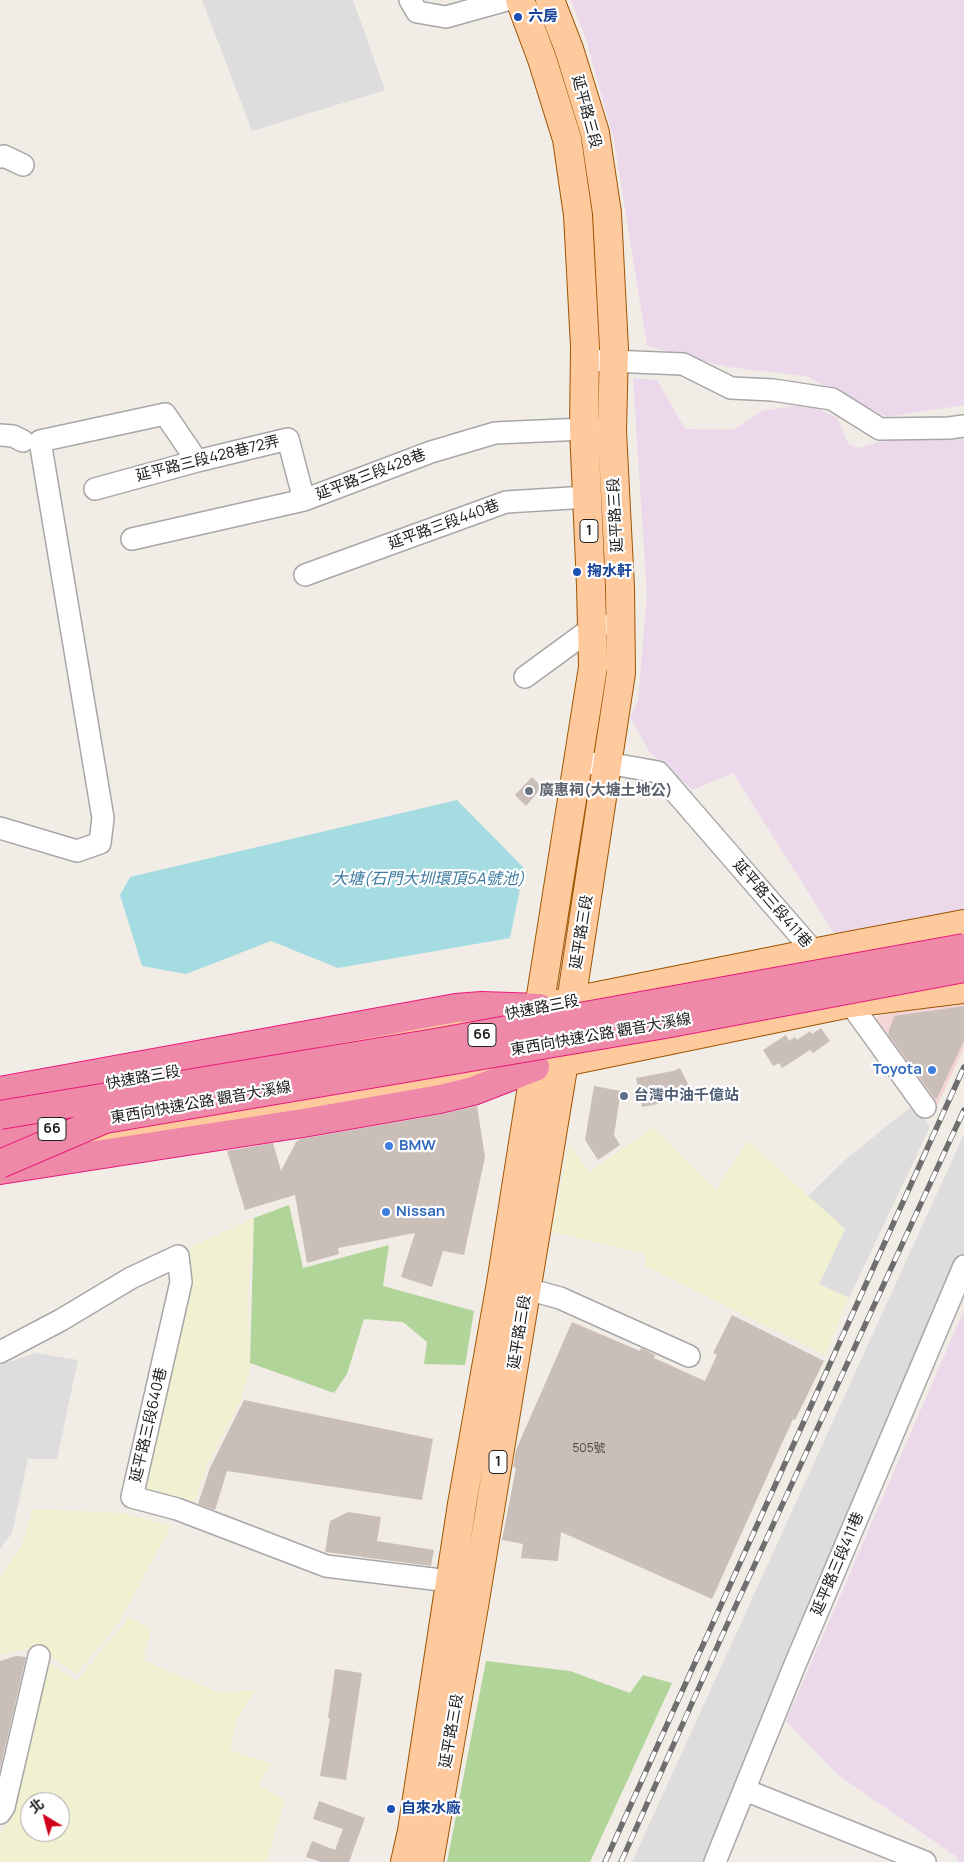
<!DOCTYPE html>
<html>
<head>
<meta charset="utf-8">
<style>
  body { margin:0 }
  #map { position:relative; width:964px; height:1862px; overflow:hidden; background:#f1ece6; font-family:Manrope,"Noto Sans TC",sans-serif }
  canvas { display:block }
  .north { position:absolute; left:20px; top:1792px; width:50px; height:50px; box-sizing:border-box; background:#fff; border:1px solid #a6a6a6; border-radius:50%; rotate:323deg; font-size:14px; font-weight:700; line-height:20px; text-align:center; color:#202020 }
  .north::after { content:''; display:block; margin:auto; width:18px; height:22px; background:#d1001a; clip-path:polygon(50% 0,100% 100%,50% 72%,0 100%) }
</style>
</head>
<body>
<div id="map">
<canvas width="964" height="1862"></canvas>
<div class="north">北</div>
</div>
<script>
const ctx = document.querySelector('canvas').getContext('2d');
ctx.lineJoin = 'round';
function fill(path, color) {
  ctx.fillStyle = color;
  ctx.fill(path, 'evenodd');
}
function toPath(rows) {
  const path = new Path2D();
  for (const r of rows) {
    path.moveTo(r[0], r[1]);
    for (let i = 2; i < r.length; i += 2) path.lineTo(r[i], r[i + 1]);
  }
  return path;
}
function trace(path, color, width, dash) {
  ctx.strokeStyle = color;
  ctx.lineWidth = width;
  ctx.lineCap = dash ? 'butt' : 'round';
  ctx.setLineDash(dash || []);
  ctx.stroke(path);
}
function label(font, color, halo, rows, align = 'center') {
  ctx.font = font + ' Manrope,"Noto Sans TC",sans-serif';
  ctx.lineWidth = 4.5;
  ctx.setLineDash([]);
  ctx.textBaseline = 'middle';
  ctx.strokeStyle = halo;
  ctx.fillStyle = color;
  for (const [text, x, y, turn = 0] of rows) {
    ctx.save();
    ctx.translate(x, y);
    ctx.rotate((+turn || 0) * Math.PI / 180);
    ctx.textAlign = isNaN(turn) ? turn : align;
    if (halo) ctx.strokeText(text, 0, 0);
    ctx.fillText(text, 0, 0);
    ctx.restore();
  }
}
const residential = toPath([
  [202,0,353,0,385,90,252,131],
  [913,1105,930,1127,849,1298,819,1284,845,1229,808,1196,845,1160],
  [964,1134,964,1255,788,1669,708,1862,632,1862],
  [36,1353,78,1360,57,1459,28,1459,12,1533,0,1549,0,1365]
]);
const commercial = toPath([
  [964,1002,964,1048,937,1106,873,1020,880,1015]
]);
const industrial = toPath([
  [571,0,964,0,964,405,887,417,806,376,728,367,647,346,614,140,586,39],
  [633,378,657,380,685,429,733,430,762,411,809,404,837,418,849,445,859,448,899,436,964,437,964,915,839,941,733,773,692,790,649,751,630,717,638,700,647,596],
  [964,1310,964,1862,958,1862,957,1857,838,1775,786,1721]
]);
const farmland = toPath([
  [654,1127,716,1190,748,1141,845,1229,819,1284,849,1298,825,1355,645,1266,645,1254,552,1232,569,1144,589,1172],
  [254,1218,248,1293,250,1369,241,1400,207,1466,192,1509,140,1493,187,1292,189,1248],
  [33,1509,124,1513,171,1526,119,1622,77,1674,50,1657,26,1649,0,1655,0,1577,21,1547],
  [129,1617,151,1629,143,1660,220,1693,255,1690,237,1719,230,1750,271,1764,258,1785,285,1800,266,1862,0,1862,0,1833,14,1814,48,1662,77,1681],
  [30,1802,60,1802,60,1832,30,1832]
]);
const forest = toPath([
  [289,1205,303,1268,389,1245,383,1286,474,1311,465,1365,424,1364,427,1342,403,1322,364,1319,347,1374,334,1393,250,1363,254,1218],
  [486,1661,570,1671,630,1693,643,1675,672,1683,590,1862,447,1862]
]);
const water = toPath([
  [457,800,524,868,510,938,338,968,271,941,186,974,142,966,120,895,130,877]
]);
const building = toPath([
  [532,777,542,787,526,806,515,795],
  [964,1006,964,1041,936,1100,888,1034,894,1016],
  [821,1028,830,1041,813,1053,810,1050,782,1068,779,1063,773,1066,763,1050,786,1035,789,1041,795,1037,797,1040,810,1031,812,1034],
  [680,1068,689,1086,656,1093,658,1104,642,1107,636,1078,673,1071],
  [594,1086,621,1091,614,1135,620,1145,598,1160,585,1140],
  [477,1106,485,1157,464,1255,443,1251,432,1287,401,1277,415,1233,338,1248,339,1254,307,1263,295,1195,245,1210,227,1151,273,1143,281,1171,296,1142,300,1139,443,1114],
  [732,1315,824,1361,795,1420,793,1419,712,1599,561,1532,558,1561,521,1558,523,1544,502,1540,516,1468,513,1467,516,1450,572,1322,640,1351,641,1348,655,1355,654,1358,705,1381,717,1355,713,1353],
  [244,1400,433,1439,422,1500,227,1471,215,1510,198,1504,210,1468],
  [348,1512,381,1517,377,1541,434,1550,431,1566,325,1552,330,1521],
  [16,1656,26,1657,0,1769,0,1661],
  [335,1669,362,1673,346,1780,320,1776,330,1718,328,1718],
  [319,1801,365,1818,349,1862,321,1862,306,1857,312,1841,335,1850,343,1829,313,1819]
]);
const minor = toPath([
  [410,0,417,12,446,17,507,0],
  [0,157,4,156,23,165],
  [585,360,683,364,731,388,773,390,832,399,880,429,949,428,964,426],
  [0,435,13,436,23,441],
  [95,489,197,461,288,439,304,500],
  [132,539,304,500,431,452,495,433,584,429,600,431],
  [305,575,506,502,587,497],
  [525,677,592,628,603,625],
  [578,764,607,763,658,772,815,953,822,963],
  [0,828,77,851,100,843,103,818,40,441,165,414,197,461],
  [842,992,925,1107],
  [527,1289,560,1298,689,1356],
  [0,1352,61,1320,131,1278,178,1256,181,1282,132,1497,177,1509,326,1566,449,1581],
  [745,1790,925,1862],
  [0,1813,4,1807,39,1656],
  [715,1862,794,1667,964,1266]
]);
const major = toPath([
  [553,1005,843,947,964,924],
  [243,1060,514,1014],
  [51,1148,564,1062,850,1003,964,989],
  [405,1862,412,1831,462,1504,501,1283,535,1067,539,1008,593,667,591,586,584,429,585,347,578,215,567,139,542,59,520,0],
  [429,1862,473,1612,564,1062,571,1002,621,673,620,588,612,431,614,349,607,213,595,133,569,49,550,0]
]);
const highway = toPath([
  [0,1091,456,1008,482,1006,539,1008],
  [0,1139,77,1125],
  [0,1170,303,1123,440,1099,473,1091,535,1067]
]);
const rail = toPath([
  [605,1862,964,1067],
  [621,1862,726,1627,964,1110]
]);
const highwayBridge = toPath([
  [0,1115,435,1043,964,948],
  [0,1164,105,1119,665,1024,964,968]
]);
const markers = [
  [518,17,5,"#1a4fb4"],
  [577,572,5,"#1a4fb4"],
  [529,791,5,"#6b7280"],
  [932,1070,5,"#3f7fe0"],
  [624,1096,5,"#5c6f8a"],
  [389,1146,5,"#3f7fe0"],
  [386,1212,5,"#3f7fe0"],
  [391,1809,5,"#1a4fb4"]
];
const numberNames = [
  ["505號",589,1449]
];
const shields = [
  [589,531,18],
  [482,1035,28],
  [52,1129,28],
  [498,1462,18]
];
const shieldNames = [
  ["1",589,531],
  ["66",482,1035],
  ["66",52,1129],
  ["1",498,1462]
];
const transitNames = [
  ["六房",528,17],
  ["掬水軒",587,572],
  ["自來水廠",401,1809]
];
const streetNames = [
  ["延平路三段",586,112,75],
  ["延平路三段428巷72弄",208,459,-14],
  ["延平路三段428巷",371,475,-21],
  ["延平路三段",616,515,-93],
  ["延平路三段440巷",444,525,-20],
  ["延平路三段411巷",772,904,49],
  ["延平路三段",582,932,-81],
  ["快速路三段",542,1008,-11],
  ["東西向快速公路 觀音大溪線",601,1035,-10],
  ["快速路三段",143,1078,-10],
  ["東西向快速公路 觀音大溪線",201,1103,-10],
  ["延平路三段",520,1332,-81],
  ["延平路三段640巷",149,1425,-77],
  ["延平路三段411巷",838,1564,-67],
  ["延平路三段",452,1731,-80]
];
const worshipNames = [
  ["廣惠祠(大塘土地公)",539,791]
];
const shopNames = [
  ["Toyota",922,1070,"right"],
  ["BMW",399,1146],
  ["Nissan",396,1212]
];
const serviceNames = [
  ["台灣中油千億站",634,1096]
];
const waterNames = [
  ["大塘(石門大圳環頂5A號池)",428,880]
];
fill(residential, '#dedddd');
fill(commercial, '#f3d5d7');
fill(industrial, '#ebd8ea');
fill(farmland, '#f1f0d0');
fill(forest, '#b1d498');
fill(water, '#a4dce2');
fill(building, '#cabeb9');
trace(minor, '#a7a7a7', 24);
trace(major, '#9d5500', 30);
trace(highway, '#e91a7a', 30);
trace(minor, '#fff', 21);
trace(major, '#ffc99e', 28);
trace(highway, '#ee89a8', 28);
trace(rail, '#6e6e6e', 5.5);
trace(rail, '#fff', 4, [11]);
trace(highwayBridge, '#e91a7a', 30, []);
trace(highwayBridge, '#ee89a8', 28);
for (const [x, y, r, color] of markers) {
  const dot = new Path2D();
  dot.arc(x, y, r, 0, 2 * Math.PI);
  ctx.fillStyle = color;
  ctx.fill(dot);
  trace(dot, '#fff', 2);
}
label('12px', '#4a4846', null, numberNames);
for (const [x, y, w] of shields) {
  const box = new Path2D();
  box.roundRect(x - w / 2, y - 11.5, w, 23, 4);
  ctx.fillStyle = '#fff';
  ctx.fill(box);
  trace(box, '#202020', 1);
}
label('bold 14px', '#202020', null, shieldNames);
label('bold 15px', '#164399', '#fff', transitNames, 'left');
label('15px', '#202020', '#fff', streetNames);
label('bold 15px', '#5b616d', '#fff', worshipNames, 'left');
label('bold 15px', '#366cbe', '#fff', shopNames, 'left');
label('bold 15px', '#4e5e75', '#fff', serviceNames, 'left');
label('italic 16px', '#3c7aa0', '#fff', waterNames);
</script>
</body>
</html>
